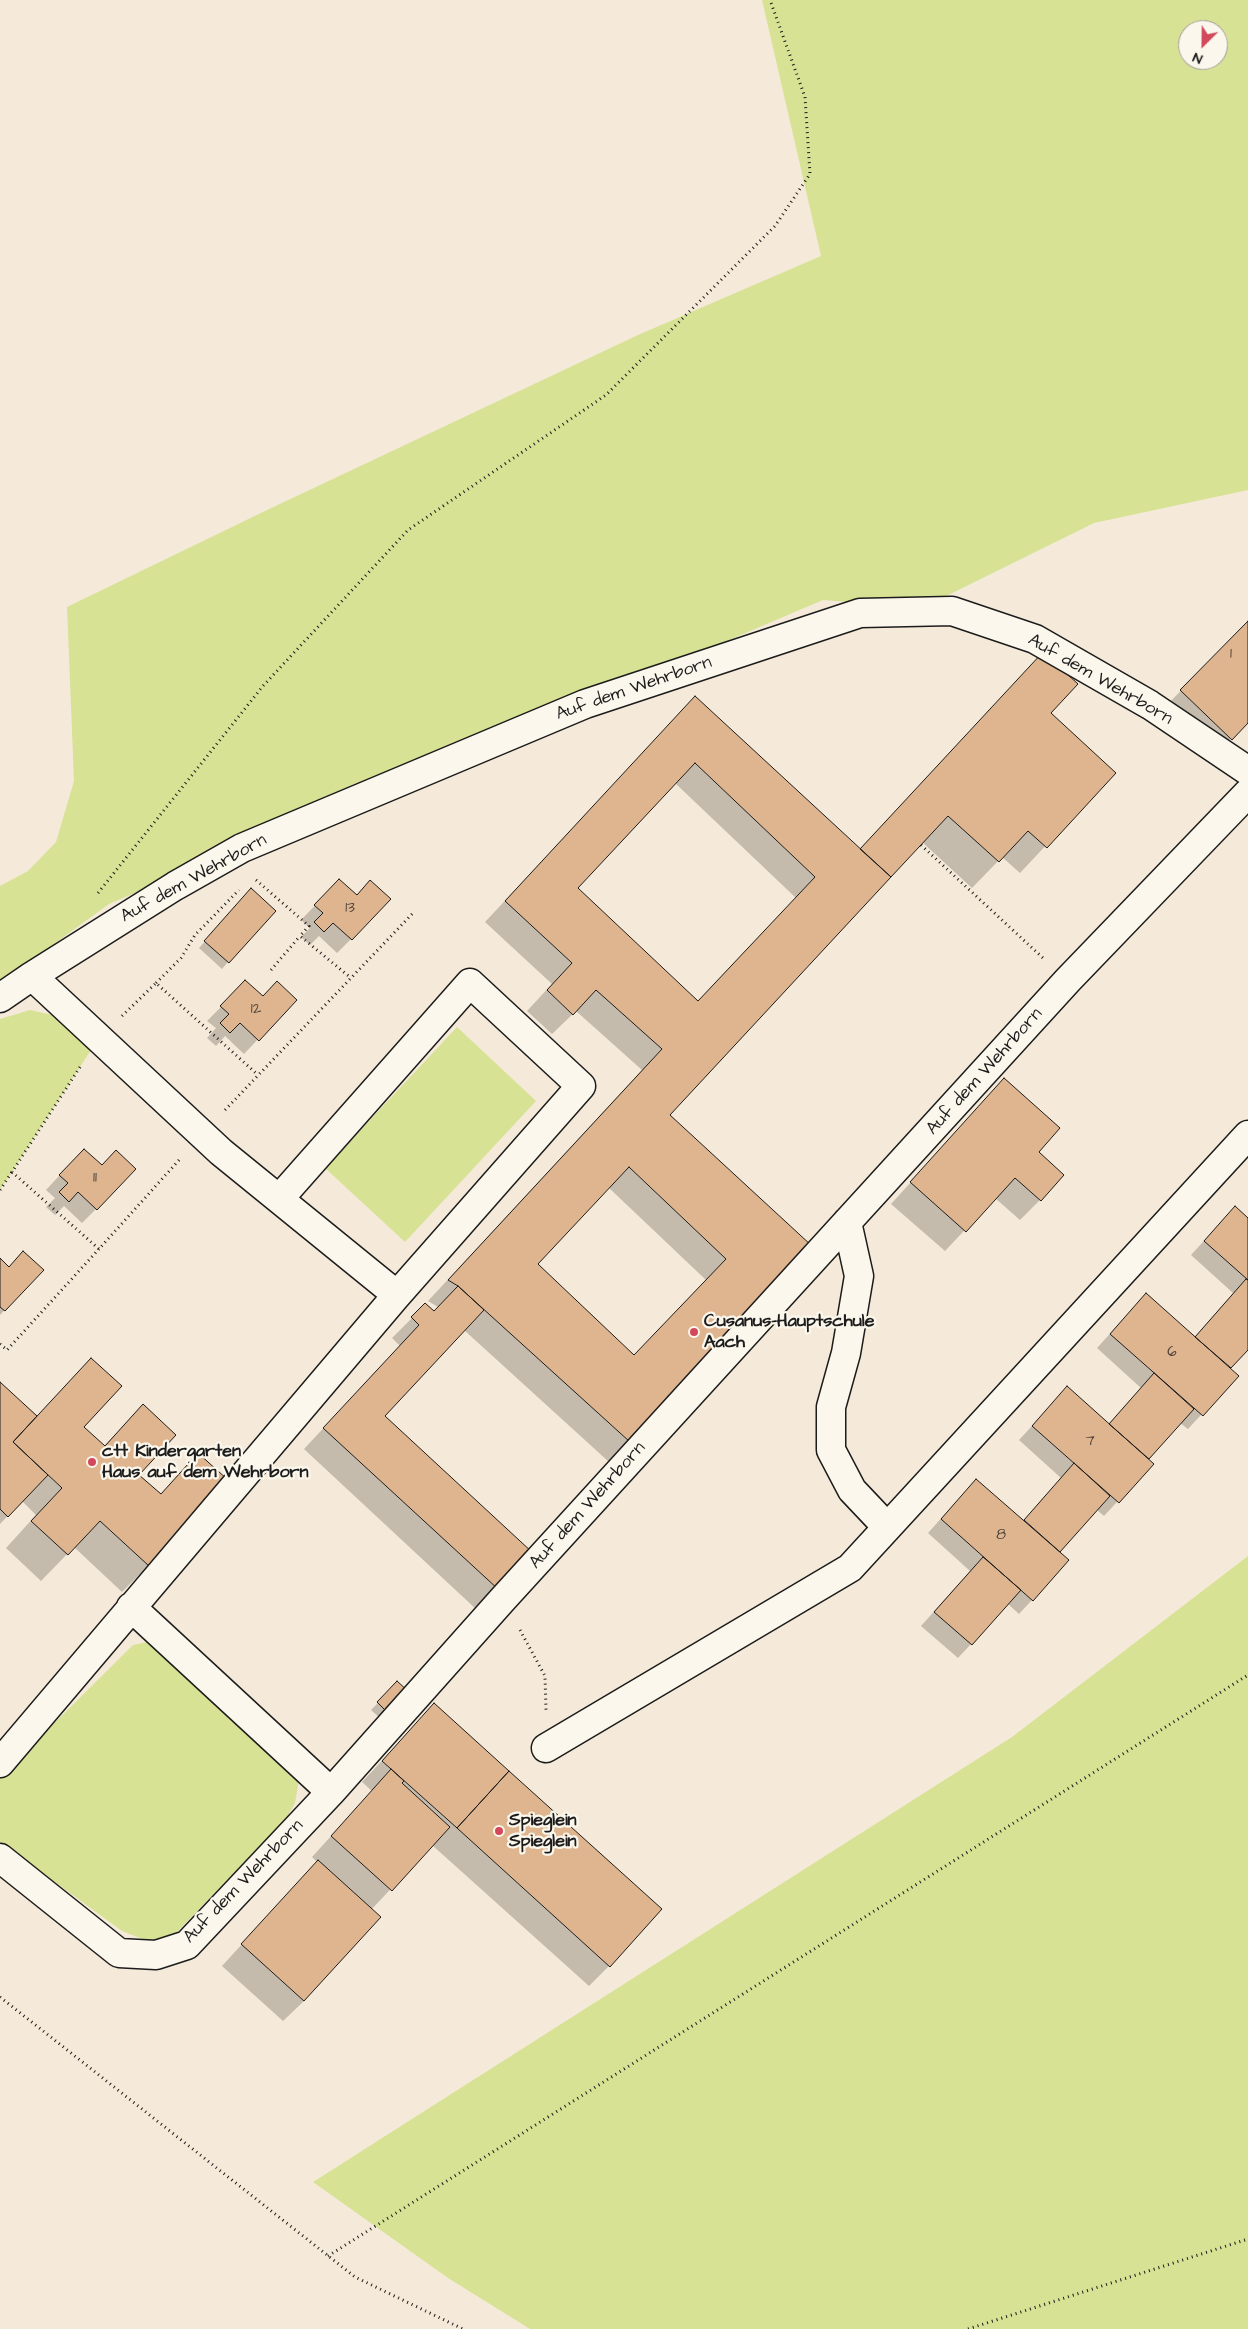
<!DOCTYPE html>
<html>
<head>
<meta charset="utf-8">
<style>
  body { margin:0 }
  #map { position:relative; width:1248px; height:2329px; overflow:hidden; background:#f5ead9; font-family:"Architects Daughter",sans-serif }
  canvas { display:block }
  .north { position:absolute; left:1178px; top:20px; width:50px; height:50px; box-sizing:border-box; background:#fbf7ec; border:1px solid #a29f99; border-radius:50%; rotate:203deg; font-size:14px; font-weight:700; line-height:20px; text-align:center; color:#1c1c1c }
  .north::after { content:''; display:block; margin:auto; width:18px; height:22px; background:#d1495b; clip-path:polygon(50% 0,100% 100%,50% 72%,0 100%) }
</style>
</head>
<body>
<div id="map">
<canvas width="1248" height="2329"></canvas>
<div class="north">N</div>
</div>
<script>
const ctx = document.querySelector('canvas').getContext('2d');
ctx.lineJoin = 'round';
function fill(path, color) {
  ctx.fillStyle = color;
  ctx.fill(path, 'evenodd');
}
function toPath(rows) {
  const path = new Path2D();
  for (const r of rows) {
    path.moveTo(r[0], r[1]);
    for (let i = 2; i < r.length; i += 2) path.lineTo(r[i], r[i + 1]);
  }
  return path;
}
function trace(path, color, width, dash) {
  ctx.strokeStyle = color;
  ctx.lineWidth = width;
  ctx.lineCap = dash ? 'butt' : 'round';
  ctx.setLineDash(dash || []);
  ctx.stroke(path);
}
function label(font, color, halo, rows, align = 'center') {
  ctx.font = font + ' "Architects Daughter",sans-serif';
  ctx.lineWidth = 4.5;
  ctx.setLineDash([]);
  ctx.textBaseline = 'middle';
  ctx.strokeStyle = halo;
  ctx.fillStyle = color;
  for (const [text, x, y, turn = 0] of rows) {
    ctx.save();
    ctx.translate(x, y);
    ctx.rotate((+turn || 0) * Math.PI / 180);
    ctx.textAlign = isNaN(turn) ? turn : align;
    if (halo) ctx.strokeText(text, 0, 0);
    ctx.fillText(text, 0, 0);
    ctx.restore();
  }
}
const green = toPath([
  [762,0,1248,0,1248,490,1094,523,922,608,823,600,109,904,0,983,0,886,28,871,56,842,74,781,67,607,265,511,638,335,821,256],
  [1188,30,1218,30,1218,60,1188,60],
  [30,1010,57,1016,91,1050,0,1190,0,1019],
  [457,1027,536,1101,405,1242,325,1168],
  [1248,1556,1248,2329,530,2329,448,2278,313,2182,1012,1737],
  [147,1642,168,1648,299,1780,295,1803,286,1819,176,1933,160,1940,148,1941,122,1931,0,1842,0,1777,133,1645]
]);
const shadow = toPath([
  [1248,622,1248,721,1217,752,1167,705],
  [1043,654,1049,713,1114,773,1020,873,1002,857,972,888,922,842,669,1115,810,1246,609,1462,464,1330,384,1416,532,1553,477,1610,304,1449,400,1346,392,1338,425,1305,433,1312,438,1307,428,1301,642,1070,576,1011,552,1034,527,1011,552,984,485,922,695,698,859,850],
  [675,783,796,898,697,1002,576,888],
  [608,1187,706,1280,634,1356,536,1264],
  [326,894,356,896,351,939,337,953,319,936,310,945,301,937,310,928,301,920],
  [245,897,228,962,222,969,199,948],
  [246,982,263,997,295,1000,244,1054,225,1036,216,1046,207,1038,216,1028,207,1021],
  [1004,1080,1037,1152,1040,1200,1020,1220,995,1198,945,1251,891,1204],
  [70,1164,96,1209,82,1223,64,1206,55,1215,46,1207,55,1198,46,1190],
  [1248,1219,1248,1348,1230,1369,1237,1376,1188,1429,1180,1423,1148,1459,1152,1464,1104,1516,1097,1510,1058,1552,1032,1600,1019,1614,1008,1604,958,1658,921,1626,970,1571,928,1533,963,1494,1023,1521,1061,1478,1019,1440,1067,1388,1108,1425,1141,1388,1097,1348,1146,1294,1194,1338,1233,1293,1191,1255,1221,1222],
  [0,1260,9,1268,42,1270,0,1315],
  [91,1360,83,1427,104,1446,143,1406,137,1475,160,1495,199,1455,148,1566,122,1592,74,1547,41,1581,6,1548,36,1515,22,1501,0,1524,0,1384,36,1417],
  [397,1683,407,1692,381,1719,371,1710],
  [434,1705,609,1966,589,1986,432,1845,371,1910,304,2001,283,2021,222,1966,317,1862,312,1857,372,1791,362,1782]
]);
const building = toPath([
  [1248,621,1248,723,1232,740,1180,690,1248,621],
  [1043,652,1078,684,1051,713,1116,773,1047,848,1028,831,999,862,948,816,891,877,860,849,1043,652],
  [695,696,891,877,670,1115,812,1246,630,1442,458,1286,448,1280,662,1049,596,990,573,1015,547,990,572,963,505,901,695,696],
  [695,763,815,877,698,1001,578,888,695,763],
  [629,1167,726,1259,634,1355,538,1264,629,1167],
  [339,879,357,895,370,880,391,899,352,940,333,923,324,932,314,922,323,913,314,905,339,879],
  [251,888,276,911,229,963,204,941,251,888],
  [245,980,263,996,277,981,297,1000,259,1041,240,1023,230,1033,220,1023,229,1014,220,1006,245,980],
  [1004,1078,1060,1128,1039,1152,1064,1175,1041,1201,1015,1178,966,1232,910,1182,1004,1078],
  [84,1149,102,1165,116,1150,136,1169,97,1210,78,1192,69,1202,59,1192,68,1183,59,1175,84,1149],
  [1235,1206,1248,1218,1248,1280,1204,1241,1235,1206],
  [23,1251,44,1270,5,1311,0,1307,0,1258,9,1267,23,1251],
  [1246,1279,1248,1280,1248,1350,1231,1368,1195,1337,1246,1279],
  [458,1286,484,1310,385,1416,533,1553,499,1590,323,1428,419,1325,411,1317,425,1303,434,1311,458,1286],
  [1146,1293,1239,1376,1203,1416,1110,1334,1146,1293],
  [91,1358,122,1386,84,1427,105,1446,143,1404,176,1435,139,1475,161,1494,198,1453,228,1480,149,1566,100,1521,68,1555,31,1521,62,1488,13,1442,91,1358],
  [1154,1373,1194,1409,1149,1459,1109,1424,1154,1373],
  [0,1382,37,1416,13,1442,48,1475,8,1517,0,1509,0,1382],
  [1067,1386,1154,1464,1119,1503,1032,1426,1067,1386],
  [1074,1463,1110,1496,1060,1552,1024,1520,1074,1463],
  [976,1479,1069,1560,1033,1601,941,1519,976,1479],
  [983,1557,1021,1590,972,1645,934,1612,983,1557],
  [397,1681,409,1692,389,1714,377,1702,397,1681],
  [434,1703,509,1771,457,1828,382,1761,434,1703],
  [391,1769,404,1781,402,1783,450,1827,392,1891,331,1836,391,1769],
  [509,1771,662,1909,610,1967,457,1828,509,1771],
  [318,1860,381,1917,304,2001,241,1944,318,1860]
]);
const path = toPath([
  [921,845,1043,958],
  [256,880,309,926,300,936,351,978],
  [98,893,263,686,408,530,606,395,775,226,810,174,805,97,770,0],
  [271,970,300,936],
  [156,983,181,958,195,935,239,890],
  [122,1016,156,983,258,1075],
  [80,1067,12,1172,99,1249,180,1159],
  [225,1110,414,912],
  [0,1190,12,1172],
  [0,1344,7,1350,99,1249],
  [520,1630,545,1676,546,1710],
  [0,1997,355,2277,463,2329],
  [328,2256,1248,1675],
  [968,2329,1248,2239]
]);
const minor = toPath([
  [32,976,175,886,242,848,585,704,860,613,952,611,1035,639,1150,705,1248,771],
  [0,998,32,976,221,1152,397,1295,0,1763],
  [279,1199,470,983,581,1086,397,1295],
  [847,1222,859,1276,846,1353,831,1407,831,1450,852,1490,887,1527],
  [546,1748,850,1568,1248,1135],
  [331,1792,503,1599,1068,980,1248,793],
  [0,1858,119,1953,156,1955,187,1945,331,1792,131,1607]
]);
const markers = [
  [694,1332,5,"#d1495b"],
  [92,1462,5,"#d1495b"],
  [499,1831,5,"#d1495b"]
];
const numberNames = [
  ["1",1231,655],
  ["13",350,909],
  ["12",256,1010],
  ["11",95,1179],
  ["6",1172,1353],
  ["7",1090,1442],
  ["8",1001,1536]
];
const streetNames = [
  ["Auf dem Wehrborn",1100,680,30],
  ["Auf dem Wehrborn",634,689,-19],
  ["Auf dem Wehrborn",194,879,-29],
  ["Auf dem Wehrborn",985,1072,-48],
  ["Auf dem Wehrborn",588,1506,-48],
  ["Auf dem Wehrborn",244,1882,-46]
];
const poiNames = [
  ["Cusanus-Hauptschule",704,1322],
  ["Aach",704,1343],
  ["ctt Kindergarten",102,1452],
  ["Haus auf dem Wehrborn",102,1473],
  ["Spieglein",509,1821],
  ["Spieglein",509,1842]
];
fill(green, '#d7e295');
fill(shadow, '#0003');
fill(building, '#dfb58f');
trace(building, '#1c1c1c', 1);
trace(minor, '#1c1c1c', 31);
trace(path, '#1c1c1c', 3, [1, 4]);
trace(minor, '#fbf7ec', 28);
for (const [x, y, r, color] of markers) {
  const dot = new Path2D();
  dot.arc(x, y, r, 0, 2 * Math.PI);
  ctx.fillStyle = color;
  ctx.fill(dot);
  trace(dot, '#fbf7ec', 2);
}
label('15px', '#4d4239', null, numberNames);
label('18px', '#1c1c1c', '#fbf7ec', streetNames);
label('bold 18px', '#1c1c1c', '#fbf7ec', poiNames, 'left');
</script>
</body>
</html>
